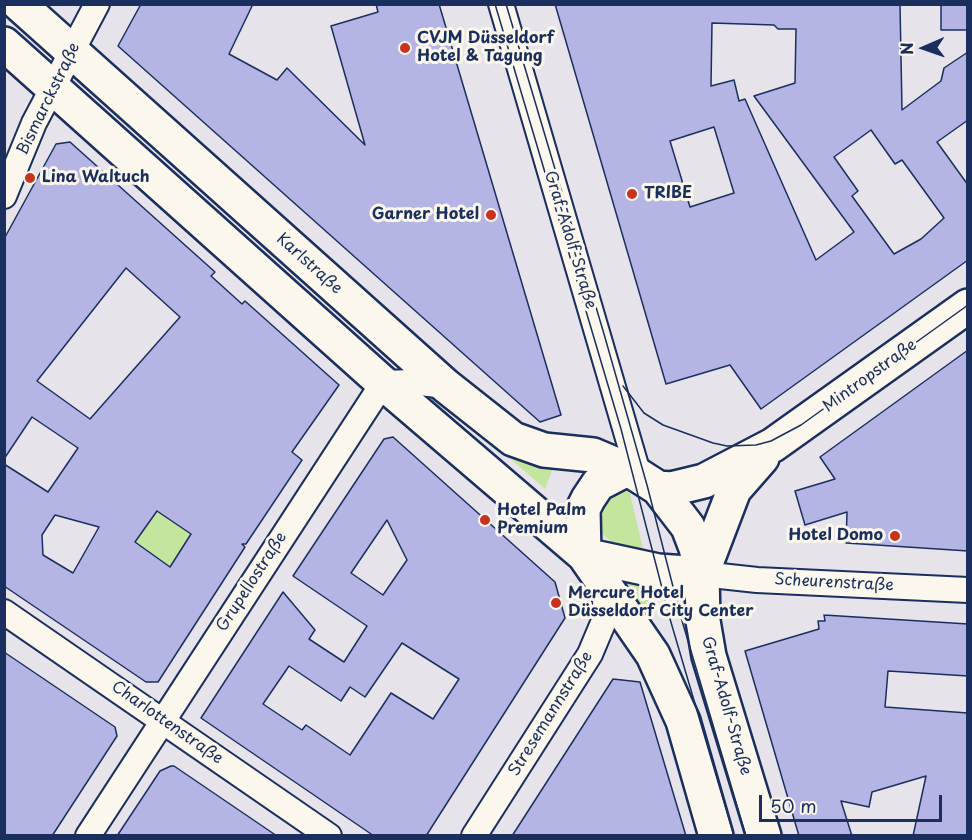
<!DOCTYPE html>
<html>
<head>
<meta charset="utf-8">
<style>
  body { margin:0 }
  #map { position:relative; width:972px; height:840px; overflow:hidden; background:#e6e3ea; font-family:"Playpen Sans",sans-serif }
  canvas { display:block }
  .frame { position:absolute; inset:0; border:6px solid #1b2f5e; pointer-events:none }
  .north { position:absolute; left:894px; top:18px; width:60px; height:60px; -webkit-text-stroke:4px #fbf7ec; paint-order:stroke; rotate:268deg; font-size:16px; font-weight:700; line-height:24px; text-align:center; color:#1b2f5e }
  .north::after { content:''; display:block; margin:auto; width:21px; height:27px; background:#1b2f5e; clip-path:polygon(50% 0,100% 100%,50% 72%,0 100%) }
  .scale { position:absolute; left:759px; top:795px; width:183px; height:27px; box-sizing:border-box; border:3px solid #1b2f5e; border-top:0; padding-left:8px; font-size:18px; line-height:21px; white-space:nowrap; color:#1b2f5e; -webkit-text-stroke:4px #fbf7ec; paint-order:stroke }
</style>
</head>
<body>
<div id="map">
<canvas width="972" height="840"></canvas>
<div class="frame"></div>
<div class="north">N</div>
<div class="scale">50 m</div>
</div>
<script>
const ctx = document.querySelector('canvas').getContext('2d');
ctx.lineJoin = 'round';
function fill(path, color) {
  ctx.fillStyle = color;
  ctx.fill(path, 'evenodd');
}
function toPath(rows) {
  const path = new Path2D();
  for (const r of rows) {
    path.moveTo(r[0], r[1]);
    for (let i = 2; i < r.length; i += 2) path.lineTo(r[i], r[i + 1]);
  }
  return path;
}
function trace(path, color, width, dash) {
  ctx.strokeStyle = color;
  ctx.lineWidth = width;
  ctx.lineCap = dash ? 'butt' : 'round';
  ctx.setLineDash(dash || []);
  ctx.stroke(path);
}
function label(font, color, halo, rows, align = 'center') {
  ctx.font = font + ' "Playpen Sans",sans-serif';
  ctx.lineWidth = 6;
  ctx.setLineDash([]);
  ctx.textBaseline = 'middle';
  ctx.strokeStyle = halo;
  ctx.fillStyle = color;
  for (const [text, x, y, turn = 0] of rows) {
    ctx.save();
    ctx.translate(x, y);
    ctx.rotate((+turn || 0) * Math.PI / 180);
    ctx.textAlign = isNaN(turn) ? turn : align;
    if (halo) ctx.strokeText(text, 0, 0);
    ctx.fillText(text, 0, 0);
    ctx.restore();
  }
}
const green = toPath([
  [515,455,553,468,545,489,512,460],
  [626,487,629,489,644,553,613,543,599,531,599,502],
  [158,495,194,536,180,559,176,557,170,567,143,548,105,587,138,539,124,526],
  [614,574,652,583,657,603,641,614]
]);
const building = toPath([
  [141,4,253,4,229,54,277,80,287,68,365,145,331,26,378,12,376,4,439,4,561,415,540,422,118,46,141,4],
  [555,4,900,4,902,110,941,81,944,68,968,52,968,120,937,142,968,185,968,260,761,409,730,365,666,384,555,4],
  [712,23,774,25,778,29,796,29,795,83,754,96,854,232,816,260,745,99,739,101,734,80,711,86,712,23],
  [714,127,734,193,690,207,670,141,714,127],
  [871,130,895,164,902,160,944,218,921,239,894,254,852,196,858,191,834,157,871,130],
  [941,4,968,4,968,30,941,30,941,4],
  [70,142,215,272,211,276,242,304,245,301,339,385,292,452,302,460,246,544,242,544,245,547,158,682,146,682,4,586,4,464,48,492,78,448,32,417,4,459,4,239,56,144,70,142],
  [126,268,180,317,90,419,37,381,126,268],
  [157,511,191,534,170,567,135,542,157,511],
  [55,515,99,527,73,573,43,555,42,535,55,515],
  [968,350,968,551,846,543,847,512,805,525,795,491,835,479,820,457,968,350],
  [393,437,555,582,565,618,426,836,374,836,201,718,283,592,315,630,309,639,344,662,367,626,293,576,384,439,393,437],
  [387,520,407,560,383,595,351,573,387,520],
  [402,643,459,679,433,719,391,693,350,755,306,725,302,730,263,704,289,666,341,701,350,687,365,697,402,643],
  [824,615,968,624,968,676,888,671,885,707,968,713,968,836,913,836,926,776,872,792,869,807,841,801,852,836,799,836,745,651,819,629,818,621,825,621,824,615],
  [4,652,115,727,117,736,52,836,4,836,4,652],
  [613,679,640,682,686,836,512,836,613,679],
  [171,766,174,766,277,836,117,836,160,771,171,766]
]);
const street = toPath([
  [501,4,639,476],
  [4,196,34,123,97,4],
  [702,574,757,580,968,590],
  [4,612,329,836],
  [88,836,383,383,412,382,446,386],
  [474,836,590,654,606,616,604,586]
]);
const secondary = toPath([
  [19,4,446,386,513,439,544,450,593,455,633,472,658,488,688,527,696,548,702,574,703,621,709,656,764,836],
  [4,44,383,383,584,555,658,571,702,574],
  [627,469,598,484,588,499,583,509,584,555,653,655,683,721,716,836],
  [658,488,671,489,704,481,773,445,968,306],
  [702,574,734,490,762,458]
]);
const tram = toPath([
  [495,4,621,429,670,619,734,836],
  [506,4,604,334,647,485,680,614,746,836],
  [623,386,644,413,663,425,713,443,727,446,756,445,771,441,801,425,968,305]
]);
const markers = [
  [405,48,6,"#c8321e"],
  [30,178,6,"#c8321e"],
  [632,194,6,"#c8321e"],
  [491,215,6,"#c8321e"],
  [485,520,6,"#c8321e"],
  [895,536,6,"#c8321e"],
  [556,603,6,"#c8321e"]
];
const poiNames = [
  ["CVJM Düsseldorf",417,39],
  ["Hotel & Tagung",417,57],
  ["Lina Waltuch",42,178],
  ["TRIBE",644,194],
  ["Garner Hotel",479,215,"right"],
  ["Hotel Palm",497,511],
  ["Premium",497,529],
  ["Hotel Domo",883,536,"right"],
  ["Mercure Hotel",568,594],
  ["Düsseldorf City Center",568,612]
];
const streetNames = [
  ["Bismarckstraße",49,99,-64],
  ["Graf-Adolf-Straße",570,240,73],
  ["Karlstraße",309,264,42],
  ["Mintropstraße",870,376,-36],
  ["Grupellostraße",252,582,-57],
  ["Scheurenstraße",834,583,3],
  ["Graf-Adolf-Straße",726,706,74],
  ["Stresemannstraße",551,714,-58],
  ["Charlottenstraße",167,723,35]
];
fill(green, '#c3e59e');
fill(building, '#b4b4e5');
trace(building, '#1b2f5e', 1.5);
trace(street, '#1b2f5e', 28);
trace(secondary, '#1b2f5e', 38);
trace(street, '#fbf7ec', 24);
trace(secondary, '#fbf7ec', 33);
trace(tram, '#1b2f5e', 1.5);
for (const [x, y, r, color] of markers) {
  const dot = new Path2D();
  dot.arc(x, y, r, 0, 2 * Math.PI);
  ctx.fillStyle = color;
  ctx.fill(dot);
  trace(dot, '#fbf7ec', 2);
}
label('bold 16px', '#1b2f5e', '#fbf7ec', poiNames, 'left');
label('16px', '#1b2f5e', '#fbf7ec', streetNames);
</script>
</body>
</html>
